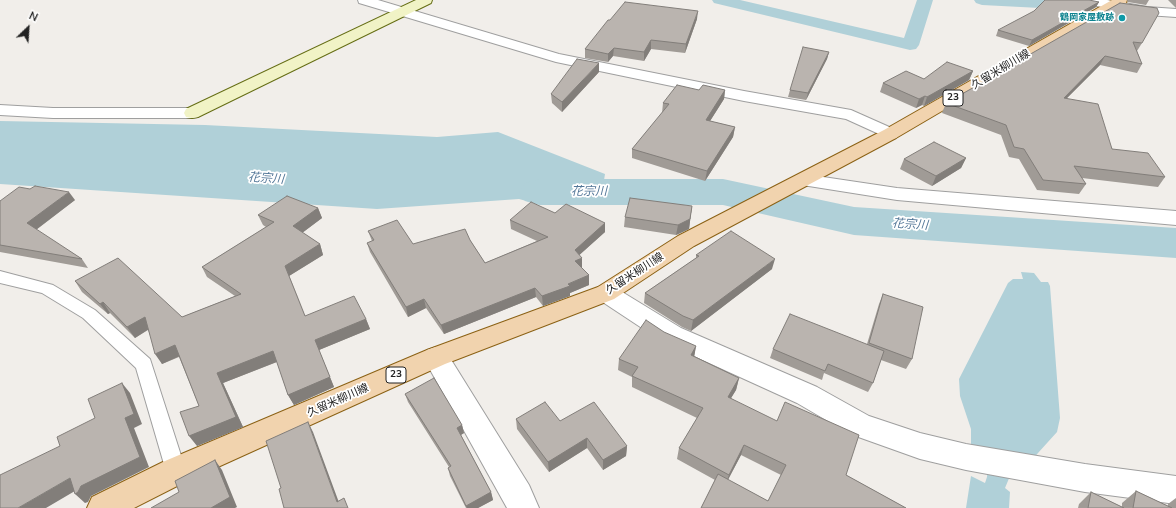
<!DOCTYPE html>
<html>
<head>
<meta charset="utf-8">
<style>
  body { margin:0 }
  #map { position:relative; width:1176px; height:508px; overflow:hidden; background:#f1eeea; font-family:"Nunito Sans",sans-serif }
  canvas { display:block }
  .north { position:absolute; left:8px; top:8px; width:40px; height:40px; -webkit-text-stroke:3px #fff; paint-order:stroke; rotate:25deg; font-size:11px; font-weight:700; line-height:16px; text-align:center; color:#222 }
  .north::after { content:''; display:block; margin:auto; width:14px; height:18px; background:#222; clip-path:polygon(50% 0,100% 100%,50% 72%,0 100%) }
</style>
</head>
<body>
<div id="map">
<canvas width="1176" height="508"></canvas>
<div class="north">N</div>
</div>
<script>
const ctx = document.querySelector('canvas').getContext('2d');
ctx.lineJoin = 'round';
function fill(path, color) {
  ctx.fillStyle = color;
  ctx.fill(path, 'evenodd');
}
function toPath(rows) {
  const path = new Path2D();
  for (const r of rows) {
    path.moveTo(r[0], r[1]);
    for (let i = 2; i < r.length; i += 2) path.lineTo(r[i], r[i + 1]);
  }
  return path;
}
function trace(path, color, width, dash) {
  ctx.strokeStyle = color;
  ctx.lineWidth = width;
  ctx.lineCap = dash ? 'butt' : 'round';
  ctx.setLineDash(dash || []);
  ctx.stroke(path);
}
function label(font, color, halo, rows, align = 'center') {
  ctx.font = font + ' "Nunito Sans","Noto Sans JP",sans-serif';
  ctx.lineWidth = 3.5;
  ctx.setLineDash([]);
  ctx.textBaseline = 'middle';
  ctx.strokeStyle = halo;
  ctx.fillStyle = color;
  for (const [text, x, y, turn = 0] of rows) {
    ctx.save();
    ctx.translate(x, y);
    ctx.rotate((+turn || 0) * Math.PI / 180);
    ctx.textAlign = isNaN(turn) ? turn : align;
    if (halo) ctx.strokeText(text, 0, 0);
    ctx.fillText(text, 0, 0);
    ctx.restore();
  }
}
const water = toPath([
  [0,121,205,125,437,137,498,132,605,174,600,205,541,205,519,199,377,209,0,184],
  [1021,272,1034,273,1041,282,1048,282,1050,286,1060,418,1057,432,1019,474,1010,476,1005,488,1010,492,1009,508,966,508,971,476,985,483,987,477,988,463,971,456,971,429,960,396,959,379,1008,283,1013,279,1023,279]
]);
const canal = toPath([
  [712,0,740,0,904,38,917,0,933,0,919,45,916,49,910,50,714,3,712,0],
  [974,0,1075,0,1085,2,1087,5,1085,8,1079,10,982,5,976,3,974,0]
]);
const river = toPath([
  [540,179,723,179,854,207,1176,228,1176,258,854,235,723,205,540,205,525,201,519,192,525,183,540,179]
]);
const lane = toPath([
  [0,271,53,285,95,310,150,359,186,471,183,478,176,480,169,478,166,471,136,368,83,318,42,293,0,283,0,271]
]);
const street = toPath([
  [358,0,378,0,559,54,744,91,851,110,896,130,899,134,896,138,890,139,846,119,744,101,556,62,359,3,358,0],
  [1079,0,1107,0,1147,7,1176,9,1176,17,1147,15,1085,4,1080,3,1079,0],
  [0,105,53,108,192,108,198,109,200,113,198,117,192,118,53,118,0,115,0,105],
  [803,174,897,188,1176,211,1176,225,897,200,796,184,793,180,796,176,803,174],
  [606,285,614,287,681,328,817,387,869,416,920,433,966,444,1085,464,1176,476,1176,504,1085,492,966,470,920,459,850,434,797,403,663,342,598,299,594,293,598,287,606,285],
  [436,347,445,350,529,485,539,508,507,508,423,357,427,350,436,347]
]);
const secondary = toPath([
  [416,0,432,0,431,3,198,117,192,118,186,117,184,113,186,109,416,0]
]);
const primary = toPath([
  [1112,0,1127,0,1126,3,896,138,694,246,614,299,445,364,187,481,134,508,87,508,92,497,165,461,427,350,598,287,678,236,884,130,1112,0]
]);
const wall = toPath([
  [1127,0,1149,0,1146,5,1128,2],
  [1168,0,1176,0,1176,8],
  [1099,2,1096,7,1029,46,996,36,998,30],
  [1120,3,1142,43,1137,51,1142,64,1137,73,1100,65,1067,98,1112,149,1165,177,1158,187,1082,178,1086,184,1079,194,1037,190,1019,159,1009,157,1001,135,942,113,946,103,995,78],
  [697,19,685,53,651,49,644,61,613,56,608,62,585,58,585,49,610,20],
  [829,52,827,59,806,100,788,97,790,90],
  [973,71,969,80,924,106,922,105,916,108,880,92,883,83,924,79],
  [599,72,562,112,552,103,551,94],
  [699,90,725,90,724,99,710,121,735,127,733,137,705,181,632,158,632,149,662,113,663,103],
  [966,158,961,168,932,186,900,169,904,159],
  [75,200,36,230,82,259,88,268,0,252,0,201],
  [692,206,689,229,676,235,624,227,625,217],
  [318,208,322,218,302,233,320,244,323,255,289,276,305,316,366,319,370,329,319,350,334,387,294,405,288,395,277,362,223,383,243,427,197,446,199,406,179,357,162,364,148,330,135,338,110,313,108,314,82,292,75,281,182,317,235,296,207,277,202,267,266,227,263,225,258,215],
  [555,213,605,223,605,232,579,255,582,267,581,267,589,275,589,285,570,293,570,296,543,306,536,297,444,334,426,308,408,317,370,252,367,243,372,241,368,231,413,244,470,240,485,263,537,241,511,229,510,220],
  [696,255,772,269,691,331,682,327,644,303,645,293,696,258],
  [883,294,912,359,906,369,881,360,873,383,868,392,824,373,822,380,770,358,773,349,867,344,879,304],
  [696,346,694,356,739,378,736,390,731,398,846,475,906,508,701,508,715,480,677,459,679,448,697,418,632,387,632,377,618,370,619,359],
  [741,455,781,475,768,501,728,480],
  [405,394,462,425,464,433,461,435,491,492,493,500,478,508,466,508,450,476,448,468,449,467,408,402],
  [516,419,560,421,627,446,626,456,603,470,587,448,549,472,517,429],
  [1136,491,1168,506,1168,504,1176,498,1176,508,1078,508,1079,504,1091,492,1122,507,1122,503]
]);
const shadedWall = toPath([
  [1099,2,1096,7,1029,46,1032,40],
  [698,11,697,19,685,53,686,44],
  [651,40,651,49,644,61,644,52],
  [614,48,613,56,608,62,608,54],
  [829,52,827,59,806,100,808,93],
  [1105,56,1100,65,1058,107,1064,98],
  [599,63,599,72,562,112,562,102],
  [973,71,969,80,924,106,927,97],
  [725,90,724,99,705,129,706,120],
  [925,96,922,105,916,108,919,99],
  [735,127,733,137,705,181,707,171],
  [966,158,961,168,932,186,936,176],
  [69,192,75,200,33,232,27,223],
  [692,206,689,229,676,235,678,225],
  [318,208,322,218,298,236,293,226],
  [605,223,605,232,575,259,575,250],
  [320,244,323,255,289,276,310,326,285,266],
  [582,258,582,267,575,270,575,261],
  [775,259,772,269,691,331,693,320],
  [589,275,589,285,570,293,570,296,543,306,542,296],
  [535,288,536,297,444,334,441,325],
  [424,299,426,308,408,317,406,307],
  [103,302,110,313,108,314,100,304],
  [145,317,152,327,135,338,127,327],
  [366,319,370,329,319,350,334,387,294,405,288,395,315,340],
  [175,345,182,355,162,364,155,354],
  [696,346,694,358,691,355],
  [273,351,279,361,223,383,243,427,197,446,189,436,217,373],
  [739,378,736,390,725,408,728,397],
  [122,383,130,393,142,424,134,428,149,467,91,496,88,502,85,503,75,494,80,488,46,508,18,508,70,478,125,418],
  [308,422,313,432,341,508,337,502],
  [462,425,464,433,459,436,457,428],
  [587,438,587,448,549,472,548,462],
  [744,445,741,455,725,485,729,475],
  [627,446,626,456,603,470,603,460],
  [215,460,222,470,237,507,235,508,211,508],
  [491,492,493,500,478,508,467,508,466,506]
]);
const building = toPath([
  [1045,0,1089,0,1099,2,1032,40,998,30,1034,11,1045,0],
  [625,2,698,11,686,44,651,40,644,52,614,48,608,54,585,49,608,20,610,20,625,2],
  [1120,3,1157,8,1159,13,1142,43,1133,42,1142,64,1105,56,1064,98,1098,104,1112,149,1148,153,1165,177,1074,166,1086,184,1043,180,1024,149,1014,147,1006,125,946,103,992,77,995,78,1020,60,1120,3],
  [803,47,829,52,808,93,790,90,803,47],
  [577,59,599,63,562,102,551,94,577,59],
  [947,62,973,71,927,97,925,96,919,99,883,83,906,71,924,79,947,62],
  [677,85,699,90,703,85,725,90,706,120,735,127,707,171,632,149,669,104,663,103,677,85],
  [934,142,966,158,936,176,904,159,934,142],
  [35,186,69,192,27,223,82,259,0,245,0,201,19,187,30,189,35,186],
  [287,196,318,208,293,226,320,244,285,266,305,316,354,296,366,319,315,340,330,377,288,395,273,351,217,373,236,417,189,436,180,412,199,406,175,345,155,354,145,317,127,327,103,302,100,304,75,281,118,258,182,317,241,294,202,267,274,222,258,215,287,196],
  [630,198,692,206,690,219,678,225,625,217,630,198],
  [531,202,555,213,566,204,605,223,575,250,582,258,575,261,589,275,568,284,570,286,542,296,535,288,441,325,424,299,406,307,367,243,374,240,368,231,397,220,413,244,465,229,470,240,485,263,548,237,510,220,531,202],
  [731,231,775,259,693,320,683,316,645,293,699,256,696,255,731,231],
  [883,294,923,307,912,359,869,343,883,294],
  [790,314,884,351,873,383,828,364,825,371,773,349,790,314],
  [646,320,664,332,696,346,691,355,739,378,728,397,777,421,785,402,859,435,846,475,906,508,701,508,718,474,768,501,786,465,744,445,729,475,679,448,703,408,632,376,638,367,619,359,646,320],
  [434,378,462,425,457,428,491,492,466,506,448,468,451,466,405,394,434,378],
  [122,383,134,414,125,418,140,457,81,486,78,492,75,494,70,478,18,508,0,508,0,475,60,446,57,437,95,418,88,399,122,383],
  [545,402,560,421,594,402,627,446,603,460,587,438,548,462,516,419,545,402],
  [308,422,337,502,344,498,348,508,284,508,279,489,281,488,266,441,308,422],
  [215,460,230,497,211,508,151,508,179,492,175,481,215,460],
  [1136,491,1172,508,1133,508,1136,491],
  [1091,492,1124,508,1088,508,1091,492]
]);
const markers = [
  [1122,18,4,"#0f9aa8"]
];
const farCulturenames = [
  ["鶴岡家屋敷跡",1114,18]
];
const shields = [
  [953,98,20],
  [396,375,20]
];
const shieldNames = [
  ["23",953,98],
  ["23",396,375]
];
const streetNames = [
  ["久留米柳川線",1001,70,-31],
  ["久留米柳川線",635,274,-33],
  ["久留米柳川線",338,401,-24]
];
const waterNames = [
  ["花宗川",266,179,4],
  ["花宗川",589,192],
  ["花宗川",910,225,4]
];
fill(water, '#b0d0d8');
fill(canal, '#b0d0d8');
fill(river, '#b0d0d8');
trace(lane, '#9f9f9f', 2);
trace(street, '#9f9f9f', 2);
trace(secondary, '#656d14', 2);
trace(primary, '#8b6114', 2);
fill(lane, '#fff');
fill(street, '#fff');
fill(secondary, '#f1f3c6');
fill(primary, '#f1d3ae');
fill(wall, '#a09b96');
fill(shadedWall, '#827e7a');
fill(building, '#bab4af');
trace(building, '#827e7a', 1);
for (const [x, y, r, color] of markers) {
  const dot = new Path2D();
  dot.arc(x, y, r, 0, 2 * Math.PI);
  ctx.fillStyle = color;
  ctx.fill(dot);
  trace(dot, '#fff', 1.5);
}
label('bold 9px', '#0d838f', '#fff', farCulturenames, 'right');
for (const [x, y, w] of shields) {
  const box = new Path2D();
  box.roundRect(x - w / 2, y - 8, w, 16, 3);
  ctx.fillStyle = '#fff';
  ctx.fill(box);
  trace(box, '#222', 1);
}
label('bold 10px', '#222', null, shieldNames);
label('11px', '#222', '#fff', streetNames);
label('italic 12px', '#527697', '#fff', waterNames);
</script>
</body>
</html>
